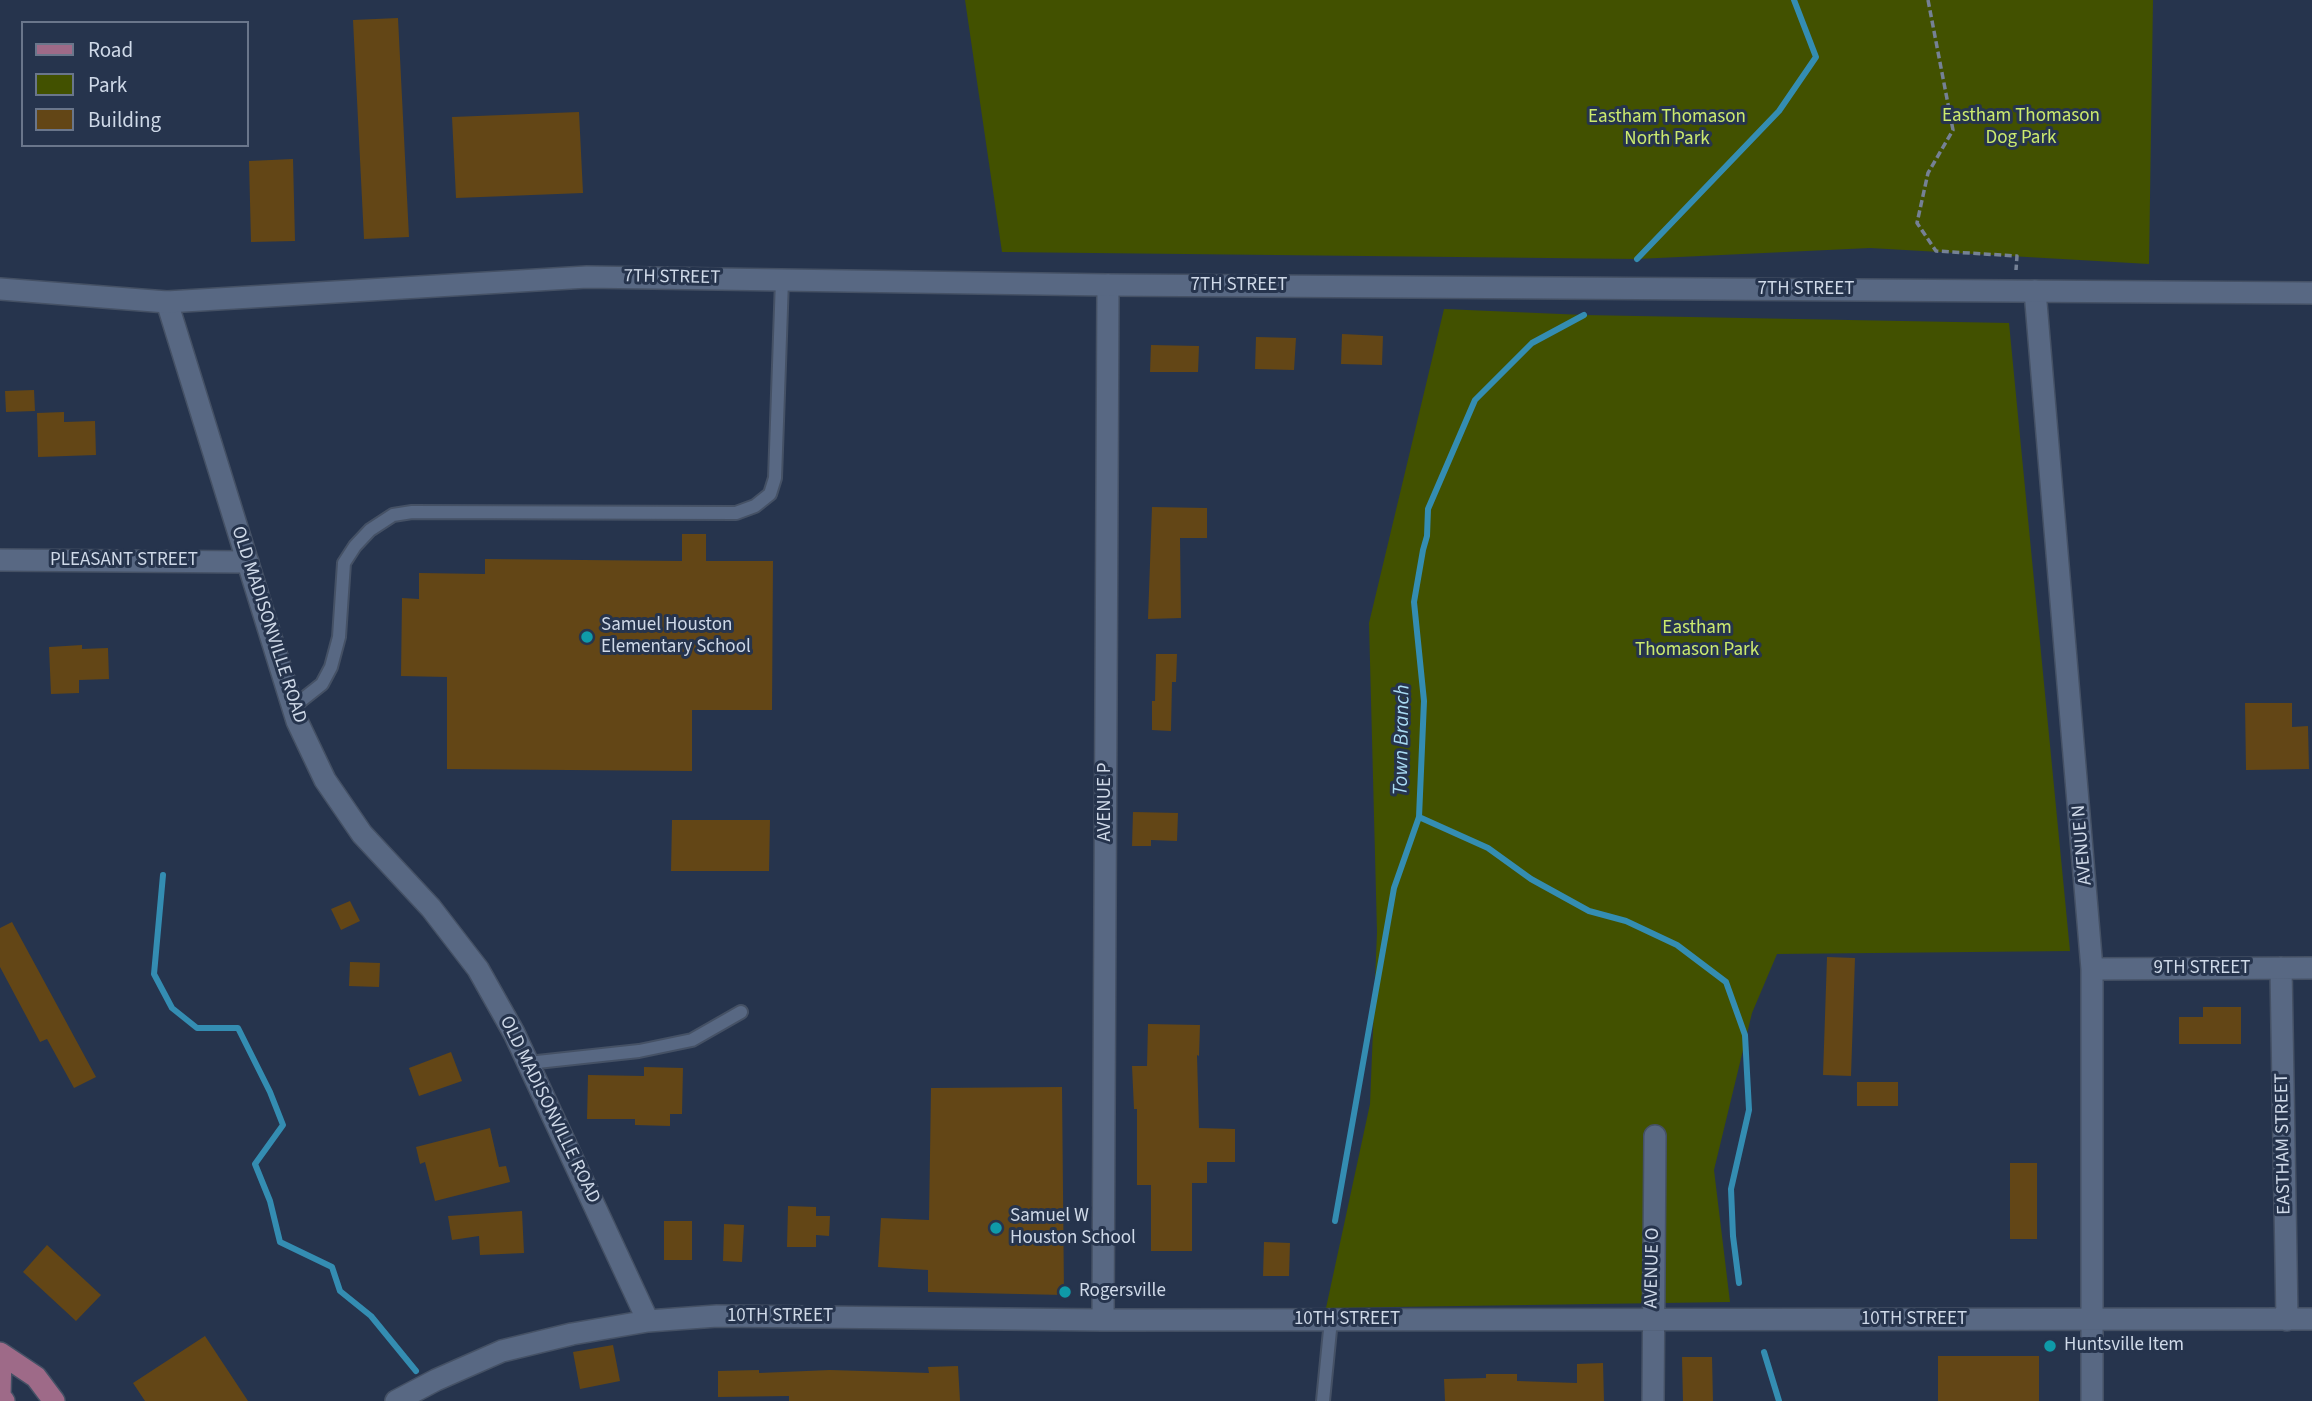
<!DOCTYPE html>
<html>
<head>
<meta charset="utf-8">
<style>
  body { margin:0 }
  #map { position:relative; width:2312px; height:1401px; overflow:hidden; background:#26344d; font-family:"Source Sans 3",sans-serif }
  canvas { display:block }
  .legend { position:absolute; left:21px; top:21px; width:228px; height:126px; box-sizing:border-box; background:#26344d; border:2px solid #6a768b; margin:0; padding:9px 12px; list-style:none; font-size:21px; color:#cfd9e8 }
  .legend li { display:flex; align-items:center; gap:14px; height:35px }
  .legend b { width:35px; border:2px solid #6a768b }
</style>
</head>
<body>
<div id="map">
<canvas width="2312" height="1401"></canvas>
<ul class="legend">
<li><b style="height:9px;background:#9e6a88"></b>Road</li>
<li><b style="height:19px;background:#425100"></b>Park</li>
<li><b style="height:19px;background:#634616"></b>Building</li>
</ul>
</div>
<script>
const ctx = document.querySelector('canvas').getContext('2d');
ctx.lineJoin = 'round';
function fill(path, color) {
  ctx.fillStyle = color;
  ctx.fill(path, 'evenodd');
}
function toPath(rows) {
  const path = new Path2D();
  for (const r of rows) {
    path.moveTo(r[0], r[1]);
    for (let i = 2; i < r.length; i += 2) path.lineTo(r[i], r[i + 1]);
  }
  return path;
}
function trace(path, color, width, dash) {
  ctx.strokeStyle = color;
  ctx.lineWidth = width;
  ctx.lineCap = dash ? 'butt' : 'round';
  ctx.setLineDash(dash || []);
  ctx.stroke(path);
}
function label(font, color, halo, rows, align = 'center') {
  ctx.font = font + ' "Source Sans 3",sans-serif';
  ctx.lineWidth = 6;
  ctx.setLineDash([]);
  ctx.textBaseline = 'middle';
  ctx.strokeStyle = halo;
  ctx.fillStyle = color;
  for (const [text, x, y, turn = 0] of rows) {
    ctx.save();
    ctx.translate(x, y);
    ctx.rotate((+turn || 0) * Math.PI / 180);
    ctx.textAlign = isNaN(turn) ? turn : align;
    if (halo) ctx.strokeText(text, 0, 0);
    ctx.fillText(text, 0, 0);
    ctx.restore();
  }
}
const green = toPath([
  [965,0,2153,0,2149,264,1870,248,1637,259,1002,252],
  [1444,309,1584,315,2009,323,2070,951,1777,954,1752,1013,1714,1170,1730,1302,1326,1308,1370,1104,1377,932,1369,623]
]);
const stream = toPath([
  [1637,259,1779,111,1816,57,1794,0],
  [1419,817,1488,848,1531,879,1589,911,1626,921,1677,945,1726,982,1745,1035,1749,1110,1731,1189,1733,1236,1739,1283],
  [163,875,154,974,172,1008,197,1028,238,1028,270,1092,283,1125,255,1164,270,1201,280,1242,332,1267,340,1291,371,1316,416,1371],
  [1335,1221,1394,888,1419,817,1424,701,1414,602,1423,550,1427,536,1428,509,1475,400,1532,343,1584,315],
  [1764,1352,1779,1401]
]);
const building = toPath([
  [398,18,409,237,364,239,353,20],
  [579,112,583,193,456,198,452,117],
  [293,159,295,241,251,242,249,161],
  [1342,334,1383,336,1382,365,1341,364],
  [1256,337,1296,338,1294,370,1255,369],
  [1151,345,1199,346,1198,372,1150,372],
  [34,390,35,411,6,412,5,391],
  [64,412,64,422,95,421,96,455,38,457,37,413],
  [1152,507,1207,508,1207,538,1180,538,1181,618,1148,619],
  [682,534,706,534,706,561,773,561,772,710,692,710,692,771,447,769,447,677,401,676,402,598,419,599,419,573,485,574,485,559,682,561],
  [82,645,82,649,108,648,109,679,79,680,79,693,51,694,49,647],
  [1156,654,1177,654,1176,682,1172,682,1171,731,1152,730,1152,701,1155,701],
  [2245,703,2292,703,2292,727,2308,726,2309,769,2246,770],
  [1133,812,1178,813,1177,841,1151,840,1151,846,1132,846],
  [672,820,770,820,769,871,671,871],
  [350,901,360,921,341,930,331,909],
  [12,922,96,1077,74,1088,47,1039,40,1042,0,967,0,928],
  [1827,957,1855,958,1851,1076,1823,1075],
  [350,962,380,963,379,987,349,986],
  [2203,1007,2241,1007,2241,1044,2179,1044,2179,1017,2203,1017],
  [1148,1024,1200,1025,1199,1056,1197,1055,1199,1128,1235,1129,1235,1162,1207,1162,1207,1183,1192,1183,1192,1251,1151,1251,1151,1185,1137,1185,1137,1109,1134,1109,1132,1066,1147,1066],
  [451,1052,462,1081,419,1096,409,1068],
  [644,1067,683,1068,682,1114,670,1114,670,1126,635,1125,635,1119,587,1119,588,1075,644,1076],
  [1857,1082,1898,1082,1898,1106,1857,1106],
  [1062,1087,1064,1295,928,1292,928,1270,878,1267,881,1218,929,1220,931,1088],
  [490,1128,499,1167,506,1166,510,1182,435,1201,425,1162,420,1164,416,1147],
  [2010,1163,2037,1163,2037,1239,2010,1239],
  [788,1206,816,1207,816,1216,830,1216,829,1236,816,1235,816,1247,787,1247],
  [522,1211,524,1253,480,1255,479,1236,452,1240,448,1216],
  [664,1221,692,1221,692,1260,664,1260],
  [724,1224,744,1225,742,1262,723,1261],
  [1264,1242,1290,1243,1289,1276,1263,1276],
  [47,1245,101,1295,76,1321,23,1272],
  [205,1336,248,1401,145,1401,133,1383],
  [613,1345,620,1381,580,1389,573,1352],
  [1938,1356,2039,1356,2039,1401,1938,1401],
  [1682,1357,1712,1357,1713,1401,1683,1401],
  [1603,1363,1604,1401,1445,1401,1444,1379,1486,1378,1486,1374,1517,1374,1517,1381,1577,1383,1577,1364],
  [958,1366,960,1401,789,1401,789,1396,718,1397,718,1371,759,1370,759,1373,830,1370,929,1373,928,1367]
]);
const path = toPath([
  [1928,0,1953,130,1928,173,1917,223,1936,251,2017,256,2016,270]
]);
const service = toPath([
  [293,707,322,684,331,667,339,637,344,563,355,546,370,530,393,515,412,512,736,513,755,506,770,494,775,478,782,280],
  [528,1063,639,1051,692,1040,741,1012],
  [1323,1401,1331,1320]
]);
const minor = toPath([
  [2035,291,2092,969,2092,1401],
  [167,302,297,721,325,780,362,834,431,908,478,969,514,1033,648,1321],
  [0,560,248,562],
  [2281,968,2287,1320],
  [2092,969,2312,968],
  [1103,1320,1108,285],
  [396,1401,436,1380,502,1351,572,1334,648,1321,717,1316,1103,1320,2312,1319],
  [1653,1401,1655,1136]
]);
const tertiary = toPath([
  [0,289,167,302,587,277,1108,285,2312,293]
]);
const primary = toPath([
  [0,1353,36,1377,54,1401],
  [1,1354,0,1396,4,1401]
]);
const markers = [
  [587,637,7,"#0f9aa8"],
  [996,1228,7,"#0f9aa8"],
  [1065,1292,7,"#0f9aa8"],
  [2050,1346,7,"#0f9aa8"]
];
const parkNames = [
  ["Eastham Thomason",2021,117],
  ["Dog Park",2021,139],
  ["Eastham Thomason",1667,118],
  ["North Park",1667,140],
  ["Eastham",1697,629],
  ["Thomason Park",1697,651]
];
const streetNames = [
  ["7TH STREET",672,278,1],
  ["7TH STREET",1239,286],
  ["7TH STREET",1806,290],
  ["PLEASANT STREET",124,561],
  ["OLD MADISONVILLE ROAD",268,625,72],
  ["AVENUE P",1106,802,-90],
  ["AVENUE N",2083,845,-95],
  ["9TH STREET",2202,969],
  ["OLD MADISONVILLE ROAD",549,1110,64],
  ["EASTHAM STREET",2284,1144,-91],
  ["AVENUE O",1653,1268,-89],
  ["10TH STREET",780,1317],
  ["10TH STREET",1347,1320],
  ["10TH STREET",1914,1320]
];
const poiNames = [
  ["Samuel Houston",601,626],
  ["Elementary School",601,648],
  ["Samuel W",1010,1217],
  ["Houston School",1010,1239],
  ["Rogersville",1079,1292],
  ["Huntsville Item",2064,1346]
];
const waterNames = [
  ["Town Branch",1403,740,-89]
];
fill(green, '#425100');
trace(stream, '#348db2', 6);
fill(building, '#634616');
trace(service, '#455165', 16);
trace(minor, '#455165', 24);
trace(tertiary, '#455165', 24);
trace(primary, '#455165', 24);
trace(path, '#758195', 3.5, [7, 3.5]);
trace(service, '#586883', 12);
trace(minor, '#586883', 21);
trace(tertiary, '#586883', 21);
trace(primary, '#9e6a88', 21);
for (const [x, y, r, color] of markers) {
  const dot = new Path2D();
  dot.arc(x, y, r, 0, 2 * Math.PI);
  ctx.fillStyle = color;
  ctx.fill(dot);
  trace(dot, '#26344d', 2.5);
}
label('19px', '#ccea6e', '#26344d', parkNames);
label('19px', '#cfd9e8', '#26344d', streetNames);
label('19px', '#cfd9e8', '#26344d', poiNames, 'left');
label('italic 21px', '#a9dbf3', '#26344d', waterNames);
</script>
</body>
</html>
